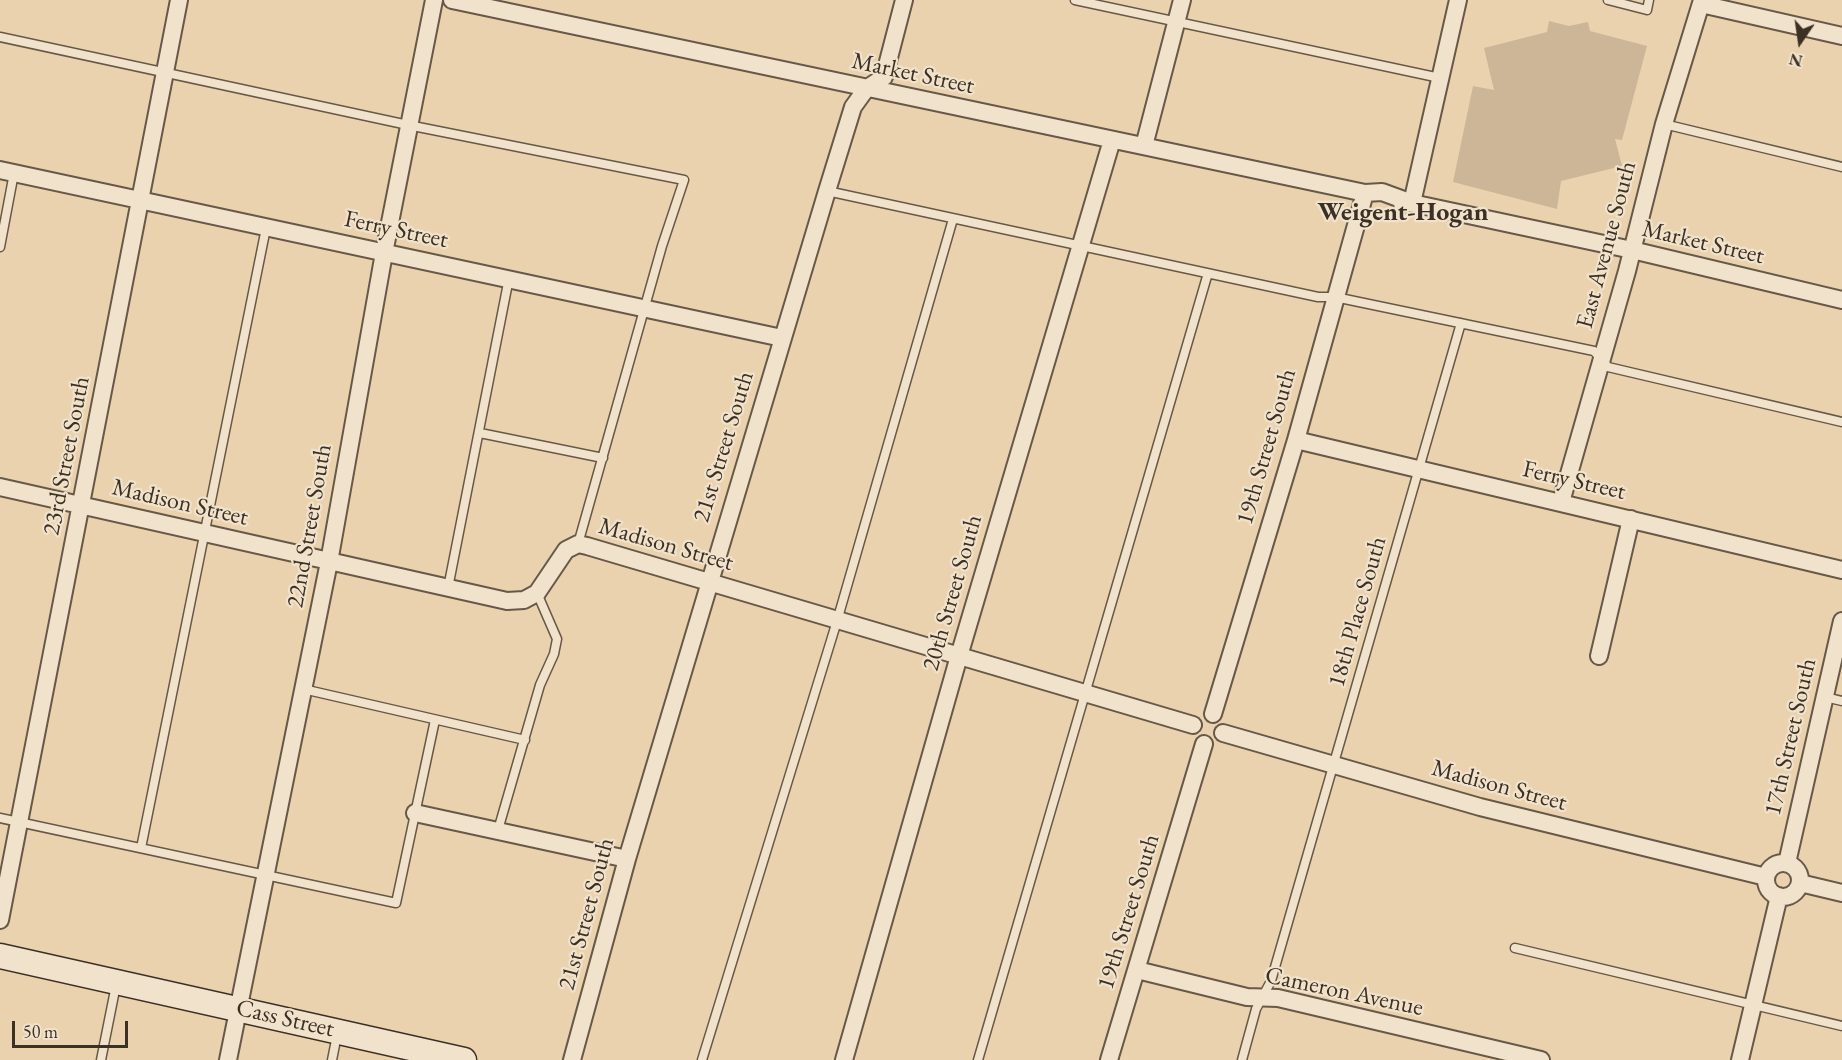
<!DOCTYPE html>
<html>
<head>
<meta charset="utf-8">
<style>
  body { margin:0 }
  #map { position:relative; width:1842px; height:1060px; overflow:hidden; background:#ead2af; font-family:"EB Garamond",serif }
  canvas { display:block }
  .north { position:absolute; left:1770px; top:12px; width:60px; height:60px; -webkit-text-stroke:4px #f1e2cb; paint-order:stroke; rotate:193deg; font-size:16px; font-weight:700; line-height:24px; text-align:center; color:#3c3024 }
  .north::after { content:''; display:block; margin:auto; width:21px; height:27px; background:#3c3024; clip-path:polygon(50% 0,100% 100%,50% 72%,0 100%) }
  .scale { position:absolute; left:12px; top:1021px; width:116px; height:27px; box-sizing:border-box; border:3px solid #3c3024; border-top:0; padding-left:8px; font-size:18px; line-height:21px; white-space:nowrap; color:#3c3024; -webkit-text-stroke:4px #f1e2cb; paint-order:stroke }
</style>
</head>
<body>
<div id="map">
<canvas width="1842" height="1060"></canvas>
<div class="north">N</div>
<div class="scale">50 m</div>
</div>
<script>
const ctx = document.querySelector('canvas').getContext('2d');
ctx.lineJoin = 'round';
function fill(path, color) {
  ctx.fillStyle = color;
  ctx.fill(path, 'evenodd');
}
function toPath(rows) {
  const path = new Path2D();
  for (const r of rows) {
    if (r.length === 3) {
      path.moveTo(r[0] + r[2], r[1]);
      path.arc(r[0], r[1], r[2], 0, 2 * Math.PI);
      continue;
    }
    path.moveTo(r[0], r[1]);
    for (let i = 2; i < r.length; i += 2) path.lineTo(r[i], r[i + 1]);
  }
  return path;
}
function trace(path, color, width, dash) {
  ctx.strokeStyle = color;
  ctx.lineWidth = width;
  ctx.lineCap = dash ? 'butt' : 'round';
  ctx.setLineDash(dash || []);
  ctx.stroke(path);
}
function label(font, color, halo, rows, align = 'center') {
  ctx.font = font + ' "EB Garamond",serif';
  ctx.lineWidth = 4.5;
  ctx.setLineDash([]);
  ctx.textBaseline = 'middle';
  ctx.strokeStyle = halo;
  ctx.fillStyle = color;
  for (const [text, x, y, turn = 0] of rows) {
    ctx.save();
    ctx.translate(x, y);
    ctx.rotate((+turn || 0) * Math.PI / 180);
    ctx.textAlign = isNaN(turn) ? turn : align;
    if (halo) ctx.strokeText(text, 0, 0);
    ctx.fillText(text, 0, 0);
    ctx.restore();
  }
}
const green = toPath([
  [1549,21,1569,26,1588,22,1590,31,1647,46,1622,140,1615,139,1622,166,1561,181,1557,209,1453,182,1473,86,1494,90,1484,48,1547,32]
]);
const lane = toPath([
  [1075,0,1440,78],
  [1608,0,1647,10,1649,0],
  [0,37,408,125,684,180,662,246,578,544],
  [1664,124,1842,167],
  [827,191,1318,297,1335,297,1594,351,1608,367,1842,422],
  [0,247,14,173],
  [480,433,603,458],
  [448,588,509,278],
  [303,689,525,740],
  [1825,697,1842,701],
  [0,818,396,903,435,720],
  [498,830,540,685,554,654,557,639,537,593],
  [141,848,266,228],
  [1515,948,1842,1026],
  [101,1060,116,985],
  [332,1060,337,1035],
  [702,1060,837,621,953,219],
  [978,1060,1208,273],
  [1242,1060,1256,1009,1271,981,1461,323]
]);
const street = toPath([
  [452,0,1365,193,1382,192,1412,203],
  [1701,4,1842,36],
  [1144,146,1182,0],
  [0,170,782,338],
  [1412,203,1458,0],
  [1402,204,1412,203,1632,250,1842,300],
  [1296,440,1842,570],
  [0,487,507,601,524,600,537,593,566,550,578,544,587,546,1193,725],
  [1561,502,1627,271,1664,124,1702,0],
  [1599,656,1631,519],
  [1213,714,1296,440,1365,193],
  [1223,733,1480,807,1766,877],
  [415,813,627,859],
  [1783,880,17],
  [1787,863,1842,621],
  [1800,883,1842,893],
  [0,920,179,0],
  [1137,970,1247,997,1278,998,1541,1060],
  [228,1060,329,562,384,253,434,0],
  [572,1060,627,859,827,191,853,107,866,89,884,77,904,0],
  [844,1060,959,656,1112,140],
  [1109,1060,1204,744],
  [1740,1060,1779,896]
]);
const secondary = toPath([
  [0,956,464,1060]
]);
const streetNames = [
  ["Market Street",913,74,12],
  ["Ferry Street",396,230,12],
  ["Market Street",1703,243,13],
  ["East Avenue South",1607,245,-75],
  ["21st Street South",724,447,-73],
  ["19th Street South",1267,447,-74],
  ["23rd Street South",67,456,-79],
  ["Ferry Street",1574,481,13],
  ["Madison Street",180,503,13],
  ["22nd Street South",310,526,-80],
  ["Madison Street",666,545,16],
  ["20th Street South",953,593,-74],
  ["18th Place South",1358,612,-74],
  ["17th Street South",1791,737,-77],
  ["Madison Street",1499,786,15],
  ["19th Street South",1129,912,-73],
  ["21st Street South",587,914,-75],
  ["Cameron Avenue",1344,992,12],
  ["Cass Street",285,1019,13]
];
const neighbourhoodNames = [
  ["Weigent-Hogan",1403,213]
];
fill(green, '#ccb697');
trace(lane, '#685847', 11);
trace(street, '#685847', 20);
trace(secondary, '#3c3024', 27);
trace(lane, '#f1e2cb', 8);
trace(street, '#f1e2cb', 16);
trace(secondary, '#f1e2cb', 24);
label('24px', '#3c3024', '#f1e2cb', streetNames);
label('bold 26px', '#3c3024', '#f1e2cb', neighbourhoodNames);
</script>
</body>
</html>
